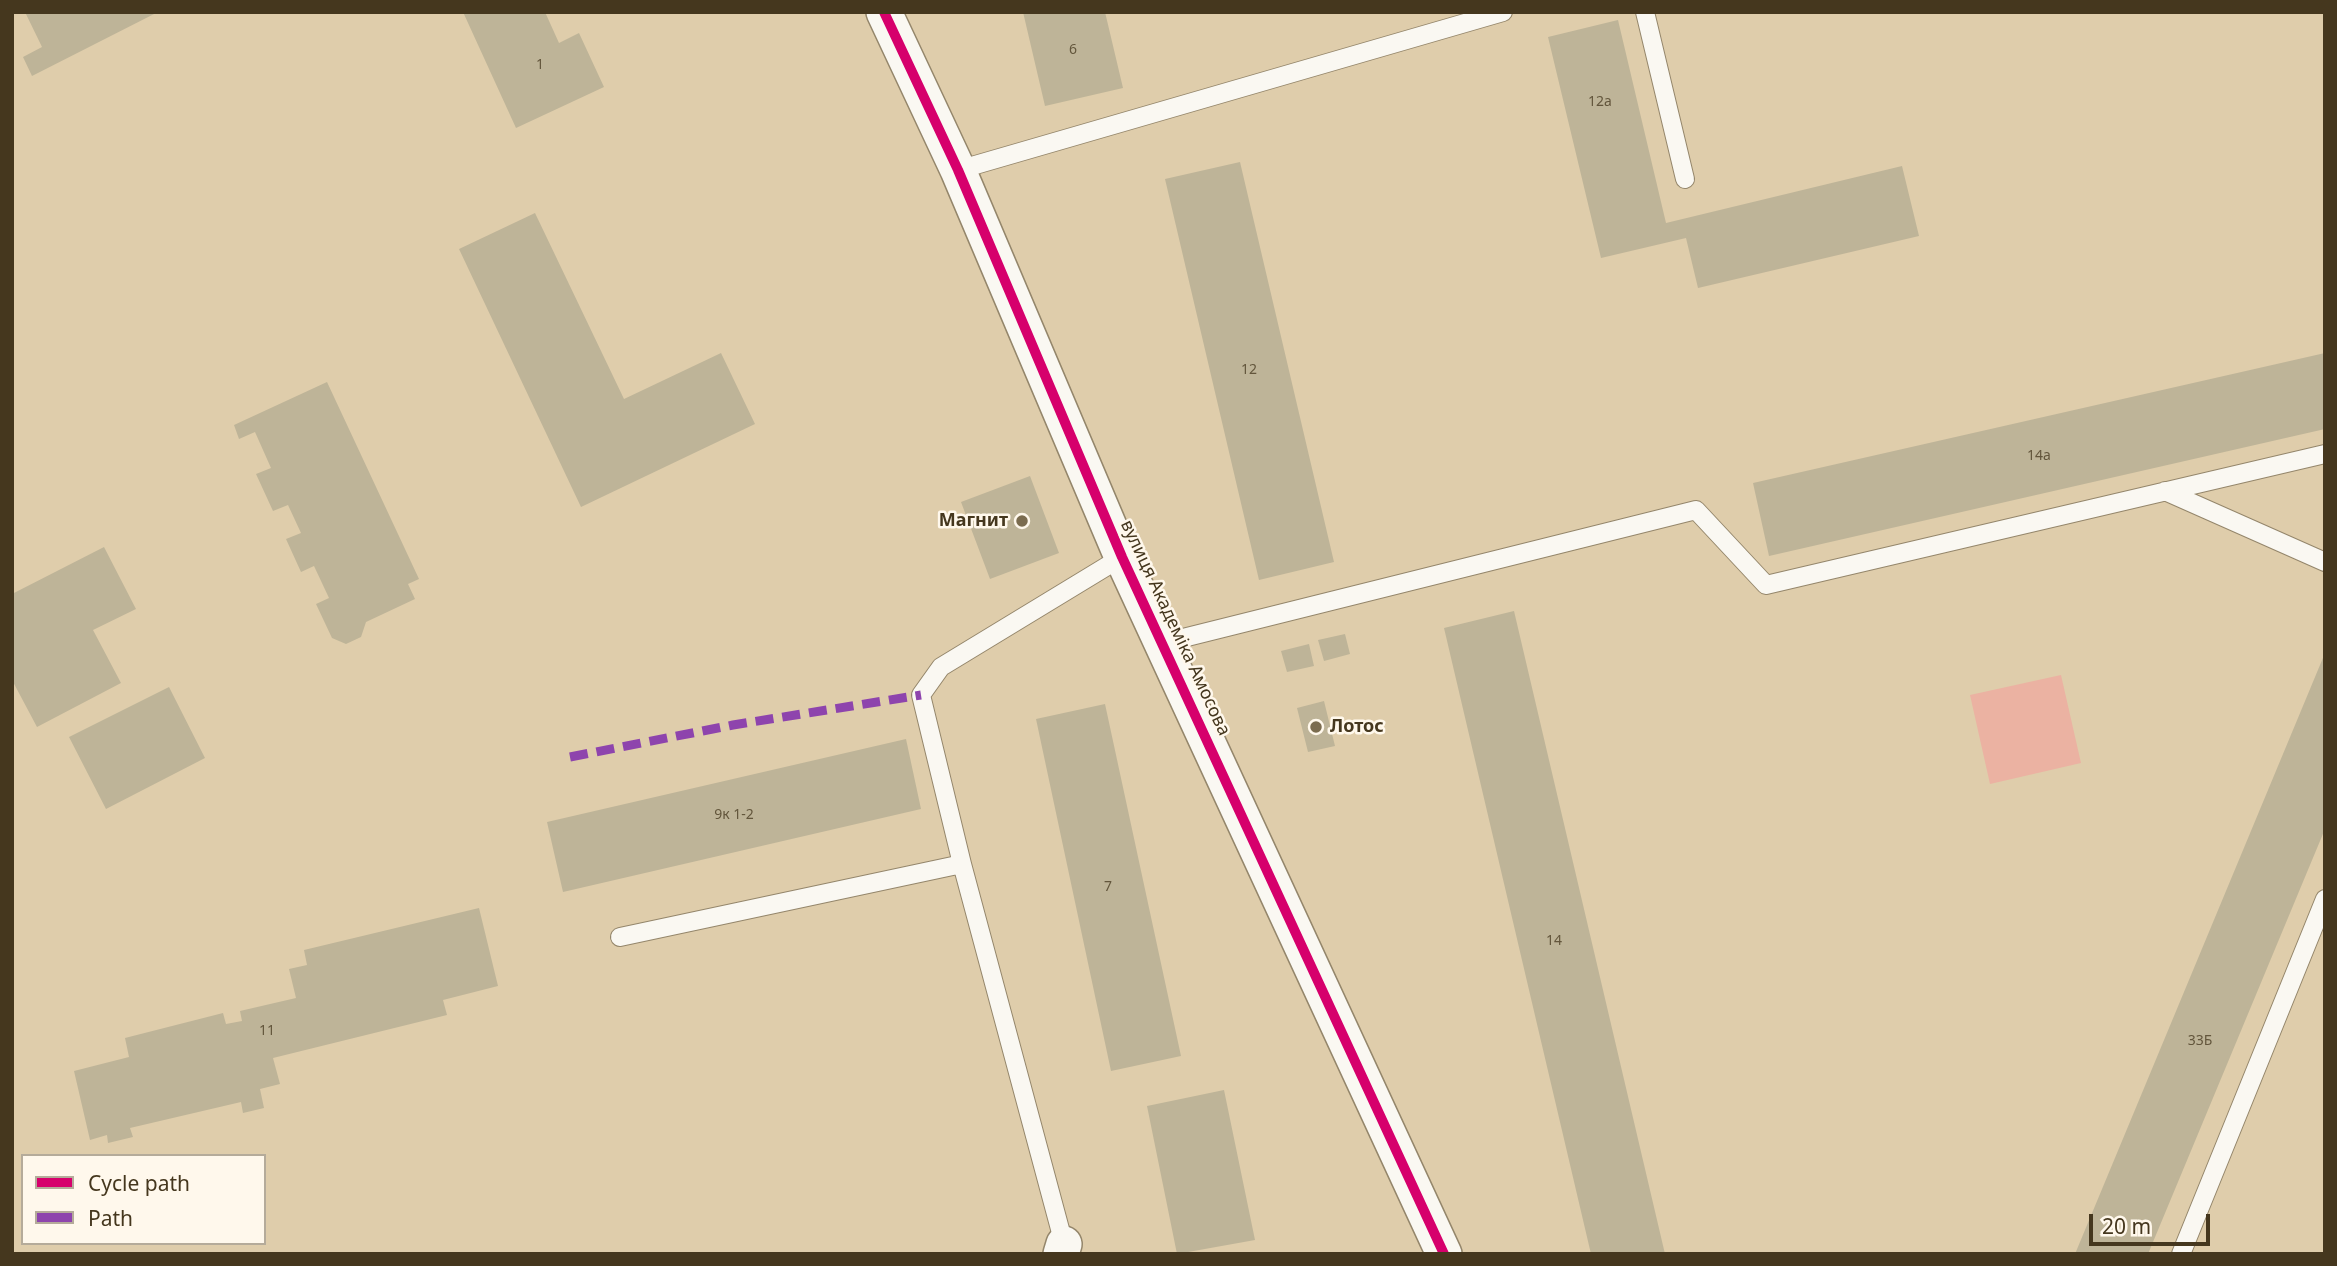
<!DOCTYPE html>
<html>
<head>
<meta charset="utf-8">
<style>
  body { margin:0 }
  #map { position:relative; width:2337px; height:1266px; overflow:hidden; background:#dfcdab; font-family:"Noto Sans",sans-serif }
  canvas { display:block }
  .frame { position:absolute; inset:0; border:14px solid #45371e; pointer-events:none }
  .legend { position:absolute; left:21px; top:1154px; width:245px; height:91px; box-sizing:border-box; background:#fff8ec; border:2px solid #b5ab9a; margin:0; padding:9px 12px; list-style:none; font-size:21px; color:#45371e }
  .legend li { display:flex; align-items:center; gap:14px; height:35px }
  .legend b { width:35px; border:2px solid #b5ab9a }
  .scale { position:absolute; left:2089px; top:1214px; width:121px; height:32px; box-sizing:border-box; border:4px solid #45371e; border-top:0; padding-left:9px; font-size:21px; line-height:24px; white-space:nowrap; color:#45371e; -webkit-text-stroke:5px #fff8ec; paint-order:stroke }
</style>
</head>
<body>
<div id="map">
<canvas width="2337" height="1266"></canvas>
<div class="frame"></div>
<ul class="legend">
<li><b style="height:9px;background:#d6006c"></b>Cycle path</li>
<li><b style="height:9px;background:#8e44ad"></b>Path</li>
</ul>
<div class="scale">20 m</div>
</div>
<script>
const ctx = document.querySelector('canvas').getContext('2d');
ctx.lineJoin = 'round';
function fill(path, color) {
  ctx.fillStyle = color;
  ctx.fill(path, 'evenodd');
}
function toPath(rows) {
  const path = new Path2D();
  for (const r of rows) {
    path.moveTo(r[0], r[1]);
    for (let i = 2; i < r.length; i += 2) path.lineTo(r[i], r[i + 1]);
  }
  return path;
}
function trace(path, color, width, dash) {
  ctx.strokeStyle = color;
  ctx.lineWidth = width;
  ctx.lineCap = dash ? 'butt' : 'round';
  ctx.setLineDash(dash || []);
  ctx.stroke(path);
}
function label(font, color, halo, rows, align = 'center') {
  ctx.font = font + ' "Noto Sans",sans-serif';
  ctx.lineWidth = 5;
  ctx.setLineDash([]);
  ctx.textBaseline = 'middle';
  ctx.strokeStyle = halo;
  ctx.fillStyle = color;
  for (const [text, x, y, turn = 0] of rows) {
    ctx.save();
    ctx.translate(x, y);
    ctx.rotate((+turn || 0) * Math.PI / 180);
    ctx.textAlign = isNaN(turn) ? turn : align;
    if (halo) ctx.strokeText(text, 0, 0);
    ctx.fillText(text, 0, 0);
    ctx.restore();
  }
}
const green = toPath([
  [2061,675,2081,763,1990,784,1970,695]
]);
const building = toPath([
  [25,12,158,12,32,76,23,57,42,47],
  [463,12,545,12,559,43,579,33,604,87,516,128],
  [1023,12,1105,12,1123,88,1045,106],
  [1618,20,1666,223,1902,166,1919,236,1698,288,1686,238,1601,258,1548,37],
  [1240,162,1334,562,1259,580,1165,179],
  [535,213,624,399,721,353,755,424,581,507,459,249],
  [2325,353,2325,429,1769,556,1753,483],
  [327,382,419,579,408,584,415,599,366,622,361,637,346,644,332,638,316,604,329,598,314,566,301,572,286,539,301,533,288,505,273,511,256,474,271,468,255,432,239,439,234,425],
  [1030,476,1059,553,990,579,961,502],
  [104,547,136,609,93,630,121,683,37,727,12,680,12,594],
  [1514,611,1665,1254,1591,1254,1444,628],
  [1345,634,1350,654,1324,661,1318,640],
  [1309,644,1314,666,1287,672,1281,651],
  [2325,653,2325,829,2148,1254,2075,1254],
  [169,687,205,758,106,809,69,737],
  [1324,701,1335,746,1308,752,1297,708],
  [1105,704,1181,1056,1111,1071,1036,719],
  [906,739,921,809,563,892,547,822],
  [479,908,498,986,443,1000,447,1015,273,1058,280,1084,260,1089,264,1108,243,1113,241,1102,130,1128,133,1137,108,1143,107,1135,90,1140,74,1071,129,1057,125,1038,223,1013,226,1024,242,1021,240,1011,296,998,289,969,307,965,304,950],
  [1224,1090,1255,1240,1177,1254,1147,1106]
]);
const lane = toPath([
  [1645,12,1685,179],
  [958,170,1503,12],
  [2165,491,2325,562],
  [1163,643,1696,510,1766,585,2325,454],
  [962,864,1064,1244],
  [620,937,962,864,921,695,941,667,1122,557],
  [2181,1254,2325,899]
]);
const street = toPath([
  [884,12,958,170,1122,557,1444,1254],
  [1061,1254,1064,1244]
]);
const quiet = toPath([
  [570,757,733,725,921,695]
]);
const cycleway = toPath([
  [884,12,958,170,1122,557,1444,1254]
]);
const markers = [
  [1022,521,7,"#7b6c4f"],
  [1316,727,7,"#7b6c4f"]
];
const numberNames = [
  ["6",1073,50],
  ["1",540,65],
  ["12а",1600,102],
  ["12",1249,370],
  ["14а",2039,456],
  ["9к 1-2",734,815],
  ["7",1108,887],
  ["14",1554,941],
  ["11",267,1031],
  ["33Б",2200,1041]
];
const poiNames = [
  ["Магнит",1008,521],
  ["Лотос",1330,727,"left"]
];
const streetNames = [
  ["вулиця Академіка Амосова",1175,628,65]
];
fill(green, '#ebb2a2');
fill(building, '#beb498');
trace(lane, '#94866b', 20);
trace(street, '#94866b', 38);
trace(lane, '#faf8f2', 18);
trace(street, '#faf8f2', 35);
trace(quiet, '#8e44ad', 9, [18, 9]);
trace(cycleway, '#d6006c', 10);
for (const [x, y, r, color] of markers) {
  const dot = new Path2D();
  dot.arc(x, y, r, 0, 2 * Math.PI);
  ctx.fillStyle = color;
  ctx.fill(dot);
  trace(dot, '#fff8ec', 2.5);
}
label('14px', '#63563c', null, numberNames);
label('bold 18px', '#45371e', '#fff8ec', poiNames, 'right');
label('18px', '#45371e', '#fff8ec', streetNames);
</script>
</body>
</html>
